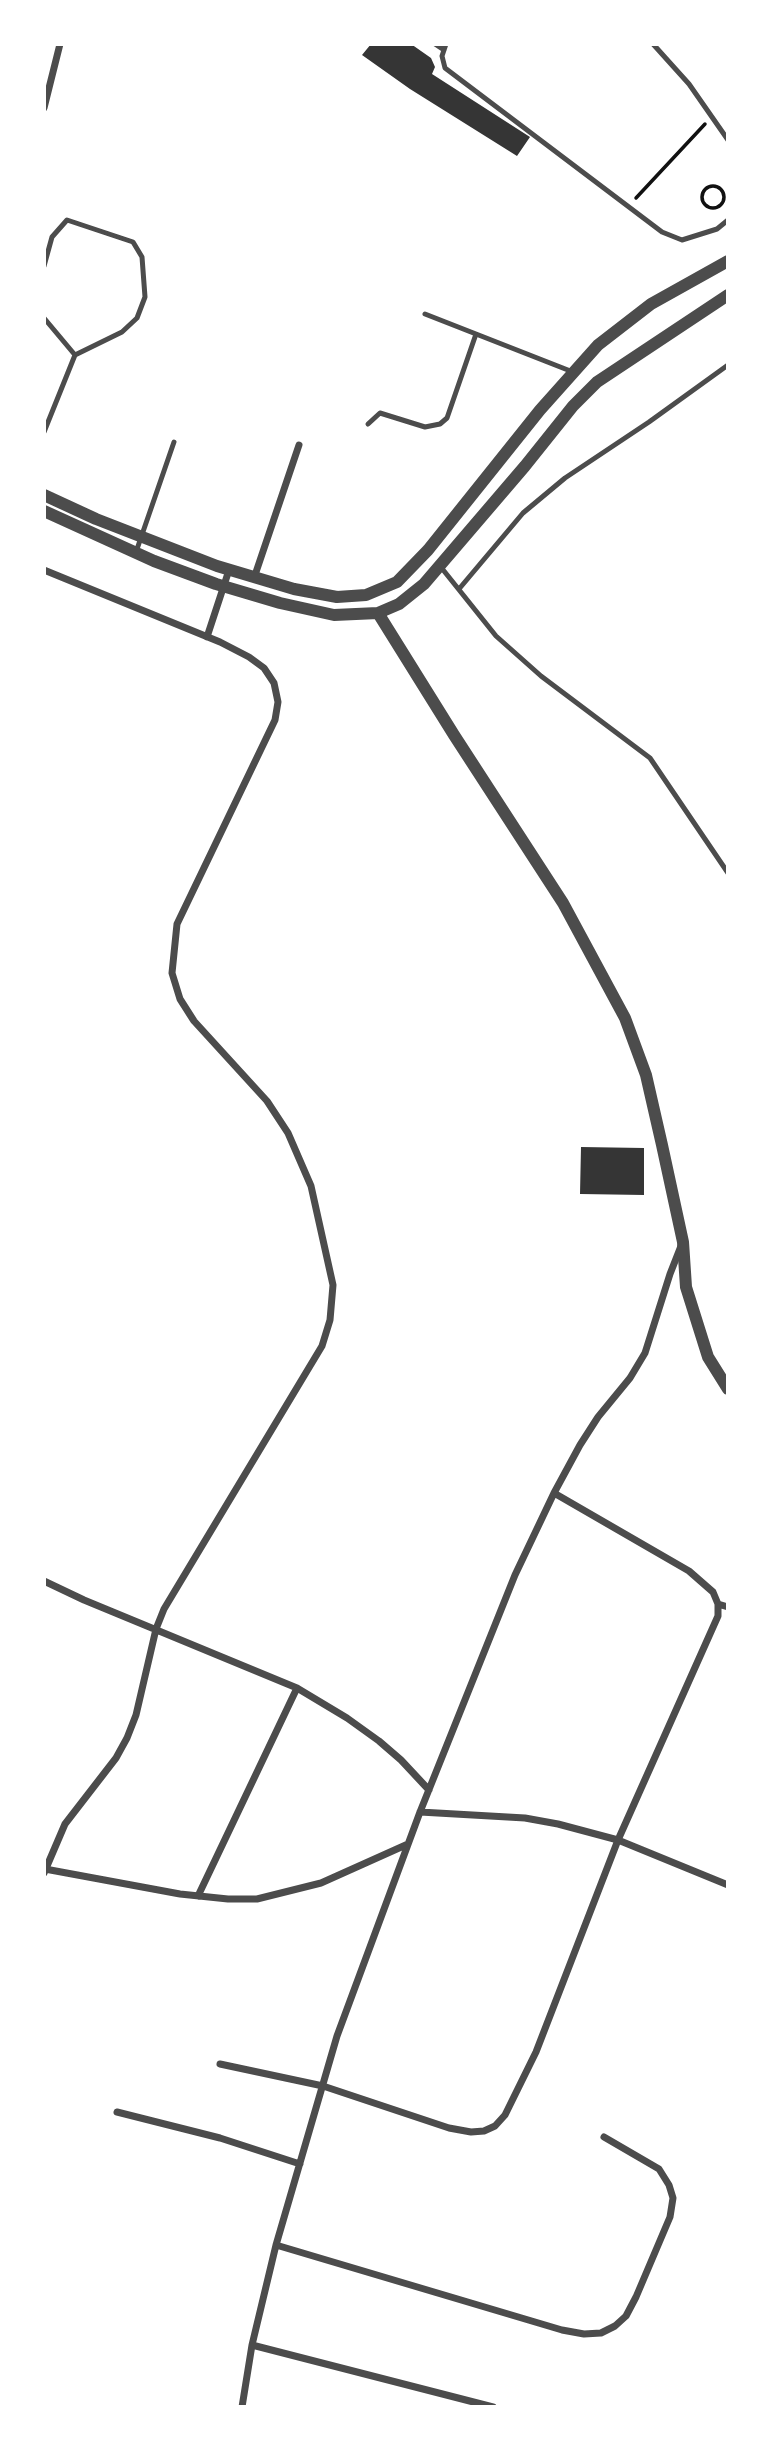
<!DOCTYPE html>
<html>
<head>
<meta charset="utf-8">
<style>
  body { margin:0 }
  #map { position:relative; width:772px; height:2451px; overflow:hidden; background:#fff; font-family:"Libre Baskerville",serif }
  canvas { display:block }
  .frame { position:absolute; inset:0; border:46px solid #fff; pointer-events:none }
</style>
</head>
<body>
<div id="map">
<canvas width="772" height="2451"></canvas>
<div class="frame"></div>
</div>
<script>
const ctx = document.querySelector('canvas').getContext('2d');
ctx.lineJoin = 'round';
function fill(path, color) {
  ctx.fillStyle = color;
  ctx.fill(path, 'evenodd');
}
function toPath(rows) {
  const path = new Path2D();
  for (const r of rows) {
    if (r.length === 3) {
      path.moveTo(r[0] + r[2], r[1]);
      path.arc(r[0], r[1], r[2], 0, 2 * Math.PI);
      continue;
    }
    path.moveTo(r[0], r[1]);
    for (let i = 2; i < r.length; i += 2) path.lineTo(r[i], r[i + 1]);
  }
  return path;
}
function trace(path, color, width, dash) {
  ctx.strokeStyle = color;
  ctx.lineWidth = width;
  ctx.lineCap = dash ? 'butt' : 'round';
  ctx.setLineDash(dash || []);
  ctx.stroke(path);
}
const building = toPath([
  [371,44,411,44,431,58,435,67,432,74,530,137,517,156,410,89,362,55],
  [581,1147,644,1148,644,1195,580,1194]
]);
const path = toPath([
  [713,197,11],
  [636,198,705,124]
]);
const service = toPath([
  [435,44,444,50],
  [446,44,442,56,445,68,662,232,682,240,717,229,728,220],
  [653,44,689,84,728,140],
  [44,266,52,237,67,220,133,242,142,257,145,297,137,318,122,332,75,355,44,318],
  [425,314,573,372],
  [368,424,380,413,425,427,440,424,447,418,476,334],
  [44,432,75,355],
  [136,552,174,442],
  [440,566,496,636,541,676,650,758,728,873],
  [459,589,523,513,565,478,649,422,728,365]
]);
const minor = toPath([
  [44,108,60,44],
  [44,570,220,642,249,657,264,668,274,683,278,702,275,720,177,924,172,973,180,999,194,1021,267,1101,288,1133,311,1186,333,1285,330,1320,322,1346,164,1609,156,1629,136,1715,127,1738,116,1758,65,1824,44,1873],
  [254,578,299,445],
  [207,637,229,570],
  [44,1581,84,1600,297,1688,347,1718,379,1741,401,1760,429,1790],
  [718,1604,728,1607],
  [420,1812,525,1818,558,1824,618,1840,728,1885],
  [45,1869,180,1894,228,1899,257,1899,321,1883,408,1844],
  [198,1896,297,1688],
  [220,2064,323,2086,449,2128,471,2132,484,2131,495,2126,505,2115,536,2052,618,1840,718,1616,718,1604,713,1592,689,1571,554,1493],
  [117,2112,220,2138,300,2164],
  [276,2245,562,2330,584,2334,601,2333,615,2326,626,2316,636,2297,670,2217,673,2198,669,2185,659,2169,604,2137],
  [252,2345,493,2407],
  [242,2407,252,2345,276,2245,337,2036,420,1812,515,1575,554,1493,580,1445,598,1417,630,1378,645,1353,670,1274,681,1246]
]);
const tertiary = toPath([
  [44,495,96,519,217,566,294,589,337,597,366,595,397,582,428,550,540,410,598,345,651,304,728,261],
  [44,511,154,561,216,584,280,603,334,615,378,613,399,604,424,584,525,466,573,406,597,382,728,295],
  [378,613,454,735,563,903,625,1018,646,1075,662,1145,683,1242,686,1287,708,1357,728,1389]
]);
fill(building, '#353535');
trace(path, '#111', 3.5);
trace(service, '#4c4c4c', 5);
trace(minor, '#4c4c4c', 7);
trace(tertiary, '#4c4c4c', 12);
</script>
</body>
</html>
